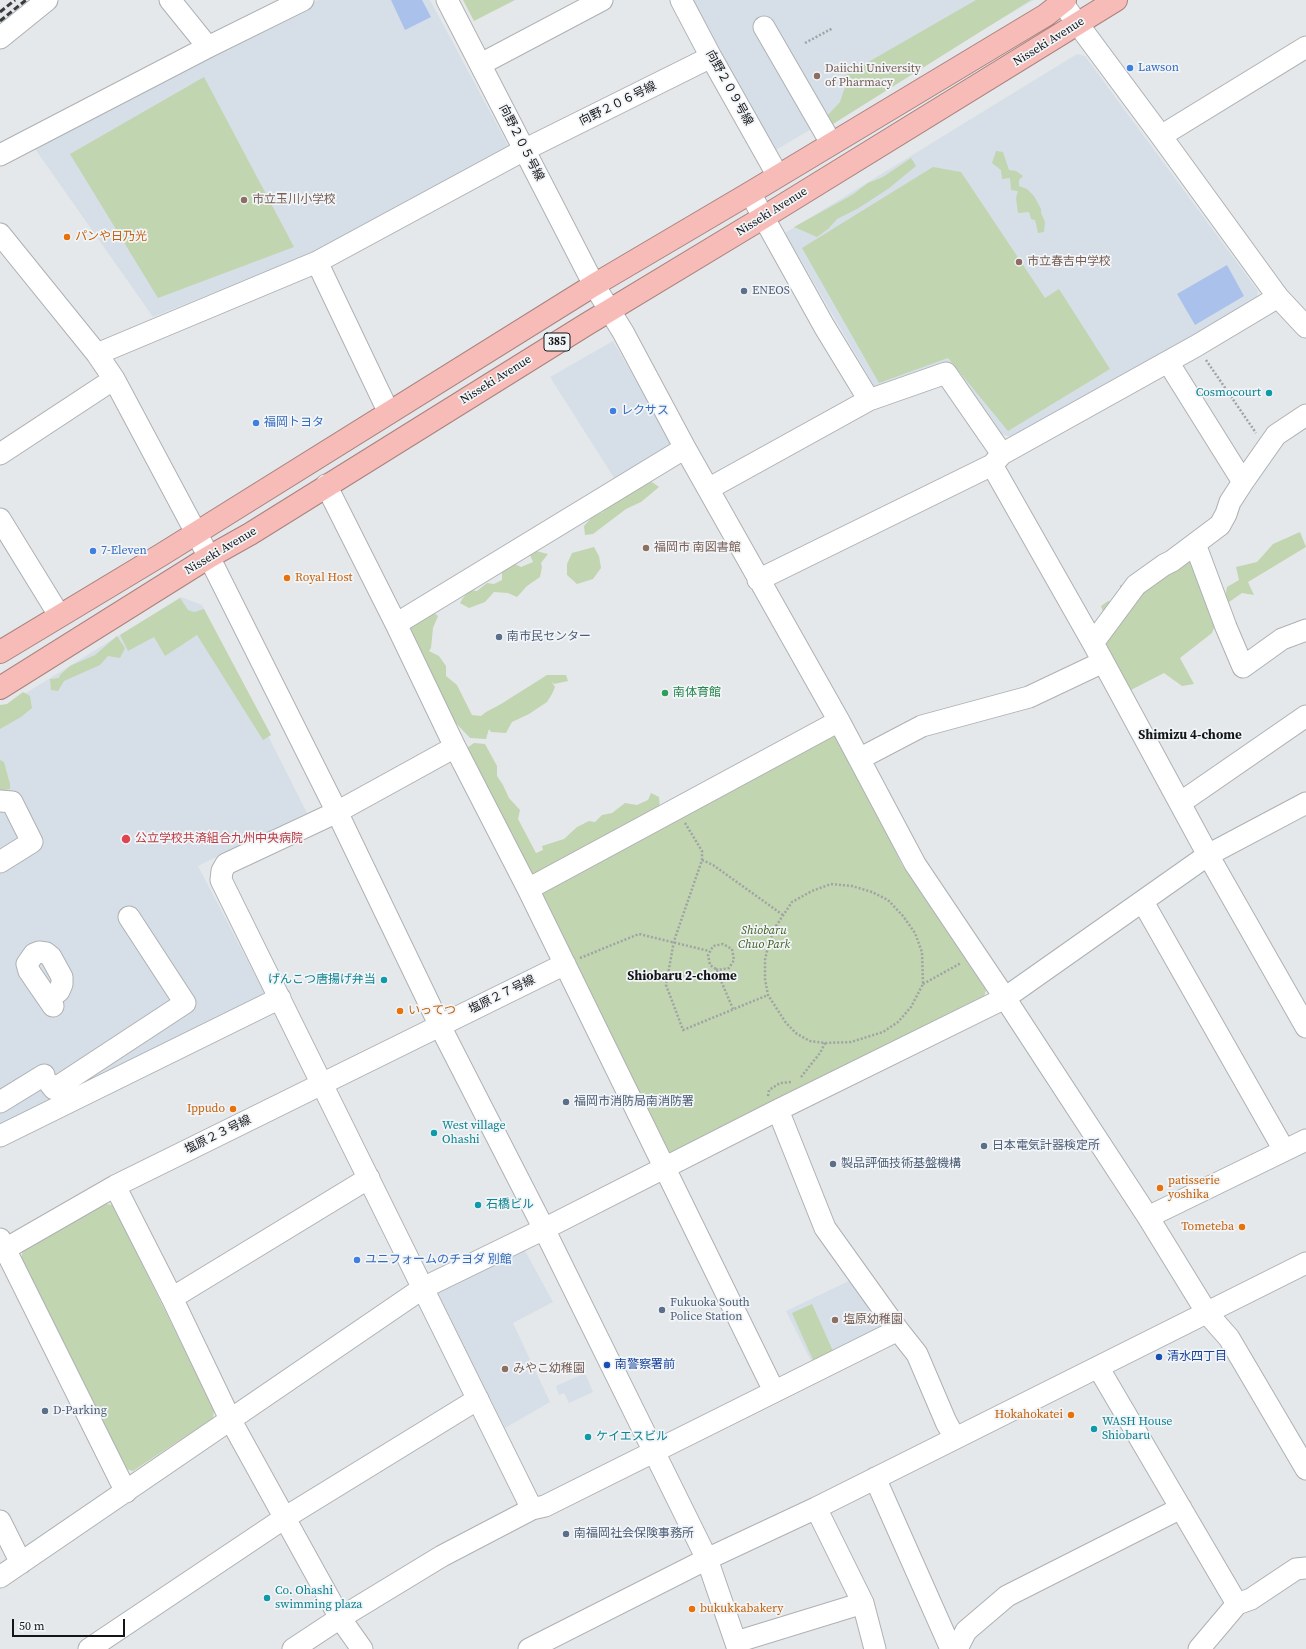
<!DOCTYPE html>
<html>
<head>
<meta charset="utf-8">
<style>
  body { margin:0 }
  #map { position:relative; width:1306px; height:1649px; overflow:hidden; background:#e5e8ea; font-family:"Source Serif 4",serif }
  canvas { display:block }
  .scale { position:absolute; left:12px; top:1619px; width:113px; height:18px; box-sizing:border-box; border:2px solid #141516; border-top:0; padding-left:5px; font-size:12px; line-height:14px; white-space:nowrap; color:#141516; -webkit-text-stroke:3px #f2f5f8; paint-order:stroke }
</style>
</head>
<body>
<div id="map">
<canvas width="1306" height="1649"></canvas>
<div class="scale">50 m</div>
</div>
<script>
const ctx = document.querySelector('canvas').getContext('2d');
ctx.lineJoin = 'round';
function fill(path, color) {
  ctx.fillStyle = color;
  ctx.fill(path, 'evenodd');
}
function toPath(rows) {
  const path = new Path2D();
  for (const r of rows) {
    path.moveTo(r[0], r[1]);
    for (let i = 2; i < r.length; i += 2) path.lineTo(r[i], r[i + 1]);
  }
  return path;
}
function trace(path, color, width, dash) {
  ctx.strokeStyle = color;
  ctx.lineWidth = width;
  ctx.lineCap = dash ? 'butt' : 'round';
  ctx.setLineDash(dash || []);
  ctx.stroke(path);
}
function label(font, color, halo, rows, align = 'center') {
  ctx.font = font + ' "Source Serif 4","Noto Sans JP",serif';
  ctx.lineWidth = 3.5;
  ctx.setLineDash([]);
  ctx.textBaseline = 'middle';
  ctx.strokeStyle = halo;
  ctx.fillStyle = color;
  for (const [text, x, y, turn = 0] of rows) {
    ctx.save();
    ctx.translate(x, y);
    ctx.rotate((+turn || 0) * Math.PI / 180);
    ctx.textAlign = isNaN(turn) ? turn : align;
    if (halo) ctx.strokeText(text, 0, 0);
    ctx.fillText(text, 0, 0);
    ctx.restore();
  }
}
const built = toPath([
  [318,0,430,0,511,151,323,249,153,317,33,146],
  [689,0,1034,0,772,152],
  [1077,54,1085,56,1258,291,1257,299,1015,438,1001,434,947,363,877,391,785,233],
  [613,341,673,445,616,481,550,377],
  [181,597,202,605,307,813,198,866,265,994,0,1128,0,709],
  [523,1247,553,1302,513,1323,550,1402,505,1428,437,1294,441,1289],
  [853,1279,886,1330,812,1363,786,1311],
  [585,1373,593,1392,569,1403,564,1393,559,1395,556,1386]
]);
const green = toPath([
  [463,0,515,0,474,21],
  [976,0,1031,0,833,124,828,115,840,102,846,84,844,76],
  [204,77,294,247,158,298,70,154],
  [996,151,1003,152,1009,170,1016,171,1023,176,1019,180,1019,186,1027,189,1034,196,1041,209,1041,213,1045,222,1044,232,1038,233,1035,220,1031,219,1029,212,1018,213,1016,198,1018,191,1011,190,1010,178,1002,179,1001,170,992,163],
  [911,158,916,166,888,189,857,209,837,219,828,229,817,237,794,227,852,195,868,183,883,177],
  [933,167,961,172,1045,298,1059,289,1110,369,1008,431,948,358,879,383,802,248],
  [652,482,659,487,641,502,626,509,593,534,585,535,584,526,593,516,603,512,608,505,618,501,621,497,635,488],
  [1300,532,1306,547,1248,582,1254,595,1242,593,1222,607,1212,633,1180,658,1194,684,1182,686,1164,673,1131,690,1120,686,1102,668,1105,617,1101,606,1108,601,1117,602,1127,592,1120,589,1120,585,1129,585,1196,548,1225,597,1227,587,1239,580,1236,567,1257,562,1273,544],
  [594,547,599,556,601,568,593,579,577,584,567,575,567,564,572,553],
  [536,551,548,554,541,563,542,567,540,577,527,586,517,597,508,593,494,592,485,602,469,608,460,603,463,598,470,590,477,591,487,583,494,584,502,580,502,571,513,563,521,567,533,562,530,555],
  [180,598,188,610,194,612,204,609,271,735,263,740,197,635,165,656,154,637,128,651,120,635],
  [433,612,438,616,433,628,431,648,429,651,439,656,446,666,446,676,457,685,472,715,481,716,486,712,501,704,547,675,566,675,568,681,554,684,551,681,555,687,552,694,547,702,529,714,512,722,506,733,491,732,489,729,486,739,470,738,454,721,410,631,412,624],
  [117,636,125,648,120,658,108,656,100,665,64,681,58,691,51,690,50,679,59,678,60,675,70,666,95,655],
  [23,692,30,696,32,708,21,717,0,729,0,705,7,704],
  [834,735,885,830,902,865,986,990,984,997,676,1153,666,1151,539,895],
  [474,743,485,744,497,766,497,776,503,785,509,798,520,810,518,819,536,853,543,850,542,846,564,839,577,827,589,821,595,822,602,815,612,813,625,803,637,805,648,800,651,793,659,797,660,808,536,875,529,872,467,748],
  [0,760,4,762,10,784,10,789,0,791],
  [105,1204,113,1205,214,1410,213,1418,133,1471,126,1469,21,1258,23,1250],
  [812,1304,833,1351,813,1360,792,1313]
]);
const water = toPath([
  [391,0,422,0,431,17,405,30],
  [1227,265,1244,296,1195,325,1177,294]
]);
const path = toPath([
  [805,43,833,28],
  [1206,360,1256,433],
  [685,823,702,851,702,860,674,941,666,985,683,1030,768,995],
  [702,860,713,865,783,915],
  [831,884,852,886,872,892,888,900,903,916,915,933,922,952,923,984,911,1007,898,1022,883,1032,851,1042,825,1043,810,1041,797,1034,786,1023,768,995,765,979,765,960,769,942,776,926,792,902,812,891,831,884],
  [580,958,639,934,709,951],
  [716,969,718,970,729,968,734,960,732,949,723,944,713,946,708,955,710,965,716,969,733,1009],
  [923,984,961,963],
  [801,1077,820,1053,825,1043],
  [768,1096,769,1090,780,1083,792,1082]
]);
const minor = toPath([
  [170,0,208,47],
  [447,0,594,285,623,332,685,448,839,721,915,864,1005,998,1148,1217,1207,1313,1229,1338,1306,1469],
  [681,0,711,57,778,176],
  [1060,0,1161,136,1278,297,1306,327],
  [764,27,831,143],
  [0,38,47,0],
  [481,64,602,0],
  [1161,136,1306,47],
  [0,155,208,47,303,0],
  [750,193,824,326,869,400,946,373,1002,454],
  [0,234,97,354,114,379,209,557,337,812,440,1026,544,1229,707,1559,738,1649],
  [317,262,389,413],
  [97,354,317,262,524,150,711,57],
  [0,454,114,379],
  [992,465,1093,643,1208,855,1306,1027],
  [1243,482,1276,435,1306,415],
  [326,485,396,624,455,747,528,889,774,1391],
  [708,489,869,400],
  [0,519,59,615],
  [1195,544,1226,627,1243,667,1282,639,1306,630],
  [758,580,992,465,1002,454,1196,346,1278,297],
  [396,624,685,448],
  [1093,643,1136,585,1164,565,1172,561,1220,525,1226,514,1230,502,1243,482,1168,362],
  [455,747,337,812,226,864,222,871,221,880,532,1509],
  [859,759,922,726,1029,697,1103,662],
  [0,801,12,802,32,842,0,862],
  [1180,803,1306,716],
  [528,889,839,721],
  [1143,902,1284,1150],
  [49,999,59,991,62,984,62,977,51,957,46,953,39,952,34,954,27,964,29,971,53,1006],
  [50,1084,54,1089,185,1003,129,917],
  [0,1102,44,1075],
  [778,1110,825,1228,898,1330,917,1354,946,1422,955,1438],
  [0,1136,280,998],
  [115,1186,172,1298,230,1419,340,1618,362,1649],
  [1148,1217,1306,1140],
  [0,1239,126,1492],
  [0,1252,115,1186,565,964],
  [172,1298,369,1178],
  [1098,1367,1237,1604],
  [875,1478,951,1649],
  [816,1508,863,1603,875,1649],
  [0,1521,21,1563],
  [0,1577,423,1288,544,1229,778,1110,1005,998,1208,855,1306,803],
  [736,1642,863,1603],
  [89,1649,286,1517,478,1399],
  [293,1649,340,1618,442,1556,532,1509,545,1506,898,1330],
  [529,1649,707,1559,816,1508,1306,1263],
  [957,1649,966,1631,1007,1596,1181,1508],
  [1199,1649,1237,1604,1251,1599,1296,1569,1306,1568]
]);
const highway = toPath([
  [0,652,161,555,594,285,750,193,1046,15,1065,0],
  [0,688,209,557,250,534,587,324,764,217,1116,0]
]);
const rail = toPath([
  [0,12,15,0],
  [0,21,26,0]
]);
const markers = [
  [1130,68,4,"#3f7fe0"],
  [817,76,4,"#8d6e63"],
  [244,200,4,"#8d6e63"],
  [67,237,4,"#e8710a"],
  [1019,262,4,"#8d6e63"],
  [744,291,4,"#5c6f8a"],
  [1269,393,4,"#0f9aa8"],
  [613,411,4,"#3f7fe0"],
  [256,423,4,"#3f7fe0"],
  [646,548,4,"#8d6e63"],
  [93,551,4,"#3f7fe0"],
  [287,578,4,"#e8710a"],
  [499,637,4,"#5c6f8a"],
  [665,693,4,"#2e9e5b"],
  [126,839,5,"#e0444e"],
  [384,980,4,"#0f9aa8"],
  [400,1011,4,"#e8710a"],
  [566,1102,4,"#5c6f8a"],
  [233,1109,4,"#e8710a"],
  [434,1133,4,"#0f9aa8"],
  [984,1146,4,"#5c6f8a"],
  [833,1164,4,"#5c6f8a"],
  [1160,1188,4,"#e8710a"],
  [478,1205,4,"#0f9aa8"],
  [1242,1227,4,"#e8710a"],
  [357,1260,4,"#3f7fe0"],
  [662,1310,4,"#5c6f8a"],
  [835,1320,4,"#8d6e63"],
  [1159,1357,4,"#1a4fb4"],
  [607,1365,4,"#1a4fb4"],
  [505,1369,4,"#8d6e63"],
  [45,1411,4,"#5c6f8a"],
  [1071,1415,4,"#e8710a"],
  [1094,1429,4,"#0f9aa8"],
  [588,1437,4,"#0f9aa8"],
  [566,1534,4,"#5c6f8a"],
  [267,1598,4,"#0f9aa8"],
  [692,1609,4,"#e8710a"]
];
const shields = [
  [557,342,26]
];
const shieldNames = [
  ["385",557,342]
];
const streetNames = [
  ["Nisseki Avenue",1049,42,-32],
  ["向野２０９号線",729,88,61],
  ["向野２０６号線",618,104,-26],
  ["向野２０５号線",521,143,63],
  ["Nisseki Avenue",772,212,-32],
  ["Nisseki Avenue",496,380,-32],
  ["Nisseki Avenue",221,551,-31],
  ["塩原２７号線",502,995,-26],
  ["塩原２３号線",218,1135,-26]
];
const shopNames = [
  ["Lawson",1138,68],
  ["レクサス",621,411],
  ["福岡トヨタ",264,423],
  ["7-Eleven",101,551],
  ["ユニフォームのチヨダ 別館",365,1260]
];
const educationNames = [
  ["Daiichi University",825,69],
  ["of Pharmacy",825,83],
  ["市立玉川小学校",252,200],
  ["市立春吉中学校",1027,262],
  ["福岡市 南図書館",654,548],
  ["塩原幼稚園",843,1320],
  ["みやこ幼稚園",513,1369]
];
const foodNames = [
  ["パンや日乃光",75,237],
  ["Royal Host",295,578],
  ["いってつ",408,1011],
  ["Ippudo",225,1109,"right"],
  ["patisserie",1168,1181],
  ["yoshika",1168,1195],
  ["Tometeba",1234,1227,"right"],
  ["Hokahokatei",1063,1415,"right"],
  ["bukukkabakery",700,1609]
];
const serviceNames = [
  ["ENEOS",752,291],
  ["南市民センター",507,637],
  ["福岡市消防局南消防署",574,1102],
  ["日本電気計器検定所",992,1146],
  ["製品評価技術基盤機構",841,1164],
  ["Fukuoka South",670,1303],
  ["Police Station",670,1317],
  ["D-Parking",53,1411],
  ["南福岡社会保険事務所",574,1534]
];
const cultureNames = [
  ["Cosmocourt",1261,393,"right"],
  ["げんこつ唐揚げ弁当",376,980,"right"],
  ["West village",442,1126],
  ["Ohashi",442,1140],
  ["石橋ビル",486,1205],
  ["WASH House",1102,1422],
  ["Shiobaru",1102,1436],
  ["ケイエスビル",596,1437],
  ["Co. Ohashi",275,1591],
  ["swimming plaza",275,1605]
];
const leisureNames = [
  ["南体育館",673,693]
];
const healthNames = [
  ["公立学校共済組合九州中央病院",135,839]
];
const parkNames = [
  ["Shiobaru",764,931],
  ["Chuo Park",764,945]
];
const transitNames = [
  ["清水四丁目",1167,1357],
  ["南警察署前",615,1365]
];
const neighbourhoodNames = [
  ["Shimizu 4-chome",1190,736],
  ["Shiobaru 2-chome",682,977]
];
fill(built, '#d6dfe7');
fill(green, '#c1d5b0');
fill(water, '#a9c1eb');
trace(minor, '#aeb1b3', 23);
trace(highway, '#a8827f', 24);
trace(path, '#a0a3a4', 2.5, [2, 2]);
trace(minor, '#fff', 21);
trace(highway, '#f7bcb7', 22);
trace(rail, '#3a3b3d', 3, [6, 3]);
for (const [x, y, r, color] of markers) {
  const dot = new Path2D();
  dot.arc(x, y, r, 0, 2 * Math.PI);
  ctx.fillStyle = color;
  ctx.fill(dot);
  trace(dot, '#f2f5f8', 1.5);
}
for (const [x, y, w] of shields) {
  const box = new Path2D();
  box.roundRect(x - w / 2, y - 9, w, 18, 3);
  ctx.fillStyle = '#f2f5f8';
  ctx.fill(box);
  trace(box, '#141516', 1);
}
label('bold 11px', '#141516', null, shieldNames);
label('12px', '#141516', '#f2f5f8', streetNames);
label('12px', '#366cbe', '#f2f5f8', shopNames, 'left');
label('12px', '#785e54', '#f2f5f8', educationNames, 'left');
label('12px', '#c56008', '#f2f5f8', foodNames, 'left');
label('12px', '#4e5e75', '#f2f5f8', serviceNames, 'left');
label('12px', '#0d838f', '#f2f5f8', cultureNames, 'left');
label('12px', '#27864d', '#f2f5f8', leisureNames, 'left');
label('12px', '#be3a42', '#f2f5f8', healthNames, 'left');
label('italic 12px', '#3d5a1c', '#f2f5f8', parkNames);
label('12px', '#164399', '#f2f5f8', transitNames, 'left');
label('bold 13px', '#141516', '#f2f5f8', neighbourhoodNames);
</script>
</body>
</html>
